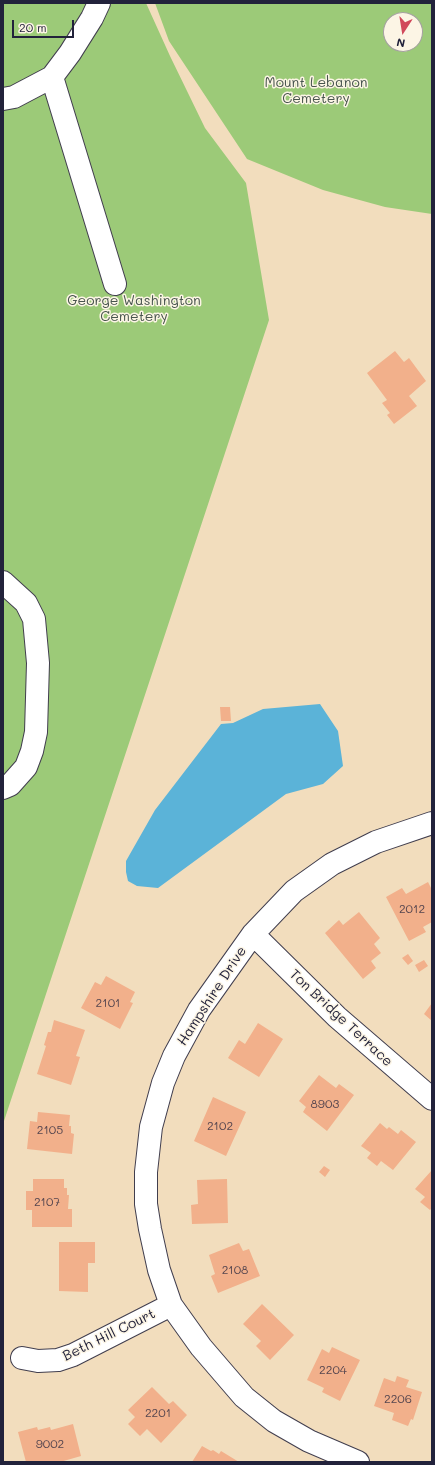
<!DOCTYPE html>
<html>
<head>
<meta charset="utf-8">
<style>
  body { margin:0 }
  #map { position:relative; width:435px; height:1465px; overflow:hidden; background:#f2ddbd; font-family:Mali,sans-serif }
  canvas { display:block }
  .frame { position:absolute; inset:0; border:4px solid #22223b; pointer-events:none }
  .north { position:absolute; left:383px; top:12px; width:40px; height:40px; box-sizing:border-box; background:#fcf5e5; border:1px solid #a5a1a1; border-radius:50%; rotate:192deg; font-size:11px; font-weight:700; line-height:16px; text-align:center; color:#22223b }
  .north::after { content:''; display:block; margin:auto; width:14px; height:18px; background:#d1495b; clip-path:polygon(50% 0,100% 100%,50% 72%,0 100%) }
  .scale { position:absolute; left:12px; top:20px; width:62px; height:18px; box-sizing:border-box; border:2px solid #22223b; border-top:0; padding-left:5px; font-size:12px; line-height:14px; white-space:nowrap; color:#22223b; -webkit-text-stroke:3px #fcf5e5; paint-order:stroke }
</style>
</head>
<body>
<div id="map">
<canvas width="435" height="1465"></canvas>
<div class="frame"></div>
<div class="north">N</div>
<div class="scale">20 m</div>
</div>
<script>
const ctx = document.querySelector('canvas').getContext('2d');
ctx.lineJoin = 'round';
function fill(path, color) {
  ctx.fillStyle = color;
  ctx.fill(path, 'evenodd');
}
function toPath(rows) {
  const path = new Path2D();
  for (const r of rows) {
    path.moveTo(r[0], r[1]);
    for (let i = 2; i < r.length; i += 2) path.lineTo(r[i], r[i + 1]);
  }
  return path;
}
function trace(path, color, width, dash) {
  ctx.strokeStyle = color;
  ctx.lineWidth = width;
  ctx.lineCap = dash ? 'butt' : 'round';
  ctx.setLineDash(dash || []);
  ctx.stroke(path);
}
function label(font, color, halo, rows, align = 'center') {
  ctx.font = font + ' Mali,sans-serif';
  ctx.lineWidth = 3;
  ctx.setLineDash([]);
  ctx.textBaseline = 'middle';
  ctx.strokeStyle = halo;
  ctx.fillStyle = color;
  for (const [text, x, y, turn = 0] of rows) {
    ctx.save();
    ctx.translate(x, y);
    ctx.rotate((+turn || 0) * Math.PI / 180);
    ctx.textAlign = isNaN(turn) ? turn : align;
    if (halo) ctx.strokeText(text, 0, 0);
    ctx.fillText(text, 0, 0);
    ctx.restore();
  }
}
const green = toPath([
  [3,3,146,3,170,56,205,128,246,183,269,320,3,1124],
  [155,3,432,3,432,214,385,207,323,190,247,159,169,41],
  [391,20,415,20,415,44,391,44]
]);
const water = toPath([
  [320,704,338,731,343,766,323,784,286,794,158,888,137,886,128,881,126,872,126,861,155,810,221,724,233,723,263,709]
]);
const building = toPath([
  [395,351,404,362,409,358,426,381,409,396,417,406,394,424,387,415,390,413,382,403,387,400,367,373],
  [220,707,230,707,231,721,221,721],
  [428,882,432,890,432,922,423,927,426,932,409,941,386,897,402,888,406,894],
  [359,912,380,938,374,944,381,953,371,961,376,968,363,979,325,933,339,920,343,925],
  [408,954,413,961,408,965,402,958],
  [424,960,428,966,419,972,415,965],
  [106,976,135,992,130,1002,133,1003,120,1029,81,1008,95,982,101,985],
  [432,1003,432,1021,424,1014],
  [54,1020,85,1030,76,1056,80,1057,71,1085,37,1074,46,1046,44,1045,48,1032,51,1032],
  [258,1023,283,1039,259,1077,228,1058,239,1040,245,1044],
  [319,1075,336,1088,339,1084,354,1095,327,1131,303,1112,306,1107,299,1101],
  [213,1097,246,1112,226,1156,194,1141],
  [38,1112,70,1115,69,1126,71,1126,71,1133,74,1134,72,1154,27,1149,30,1121,37,1122],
  [380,1123,387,1129,389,1127,398,1134,401,1130,416,1142,393,1170,381,1161,377,1166,367,1158,371,1153,361,1146],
  [324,1166,330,1170,325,1177,319,1172],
  [432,1170,432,1208,430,1210,420,1202,425,1197,415,1189],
  [33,1179,64,1179,64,1188,67,1188,67,1195,69,1195,68,1209,72,1209,72,1227,32,1227,32,1210,26,1210,26,1191,33,1191],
  [227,1179,228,1223,192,1224,191,1205,198,1204,197,1180],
  [59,1242,95,1242,95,1263,88,1263,88,1292,59,1291],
  [239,1243,243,1251,249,1249,260,1276,218,1293,211,1276,215,1274,209,1255],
  [262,1304,294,1335,270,1360,256,1346,261,1341,243,1324],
  [332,1347,360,1360,340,1401,322,1392,324,1388,307,1380,322,1349,329,1353],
  [397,1376,409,1380,406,1387,422,1392,413,1420,411,1419,408,1426,392,1420,394,1413,374,1406,384,1378,395,1382],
  [152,1387,169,1404,173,1401,187,1415,161,1443,147,1429,140,1436,128,1424,135,1417,128,1410],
  [73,1424,81,1456,60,1462,26,1462,18,1432,37,1427,38,1430,50,1427,51,1430],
  [202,1446,211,1451,213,1450,219,1454,221,1451,239,1462,192,1462]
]);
const minor = toPath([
  [52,77,115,284],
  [3,99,14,97,52,77,70,53,92,18,99,3],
  [3,582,26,603,34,619,38,663,36,732,32,751,26,767,10,785,3,788],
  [253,934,337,1017,432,1099],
  [22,1358,38,1361,58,1360,73,1355,171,1305],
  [358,1462,309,1441,274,1421,244,1397,201,1347,171,1305,159,1270,150,1229,146,1204,146,1172,151,1127,163,1083,174,1056,199,1010,253,934,294,891,332,864,376,842,432,823]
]);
const numberNames = [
  ["2012",412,909],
  ["2101",108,1003],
  ["8903",325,1104],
  ["2102",220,1126],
  ["2105",50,1130],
  ["2107",47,1202],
  ["2108",235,1270],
  ["2204",333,1370],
  ["2206",398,1399],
  ["2201",158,1413],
  ["9002",50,1444]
];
const parkNames = [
  ["Mount Lebanon",316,83],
  ["Cemetery",316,99],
  ["George Washington",134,301],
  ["Cemetery",134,317]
];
const streetNames = [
  ["Hampshire Drive",212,996,-57],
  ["Ton Bridge Terrace",341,1018,43],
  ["Beth Hill Court",109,1335,-26]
];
fill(green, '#9cca78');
fill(water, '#5bb3d8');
fill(building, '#f2b08b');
trace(minor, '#413e4e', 24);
trace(minor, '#fff', 22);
label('12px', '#56464f', null, numberNames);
label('14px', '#47544d', '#fcf5e5', parkNames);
label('14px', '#22223b', '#fcf5e5', streetNames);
</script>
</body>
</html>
